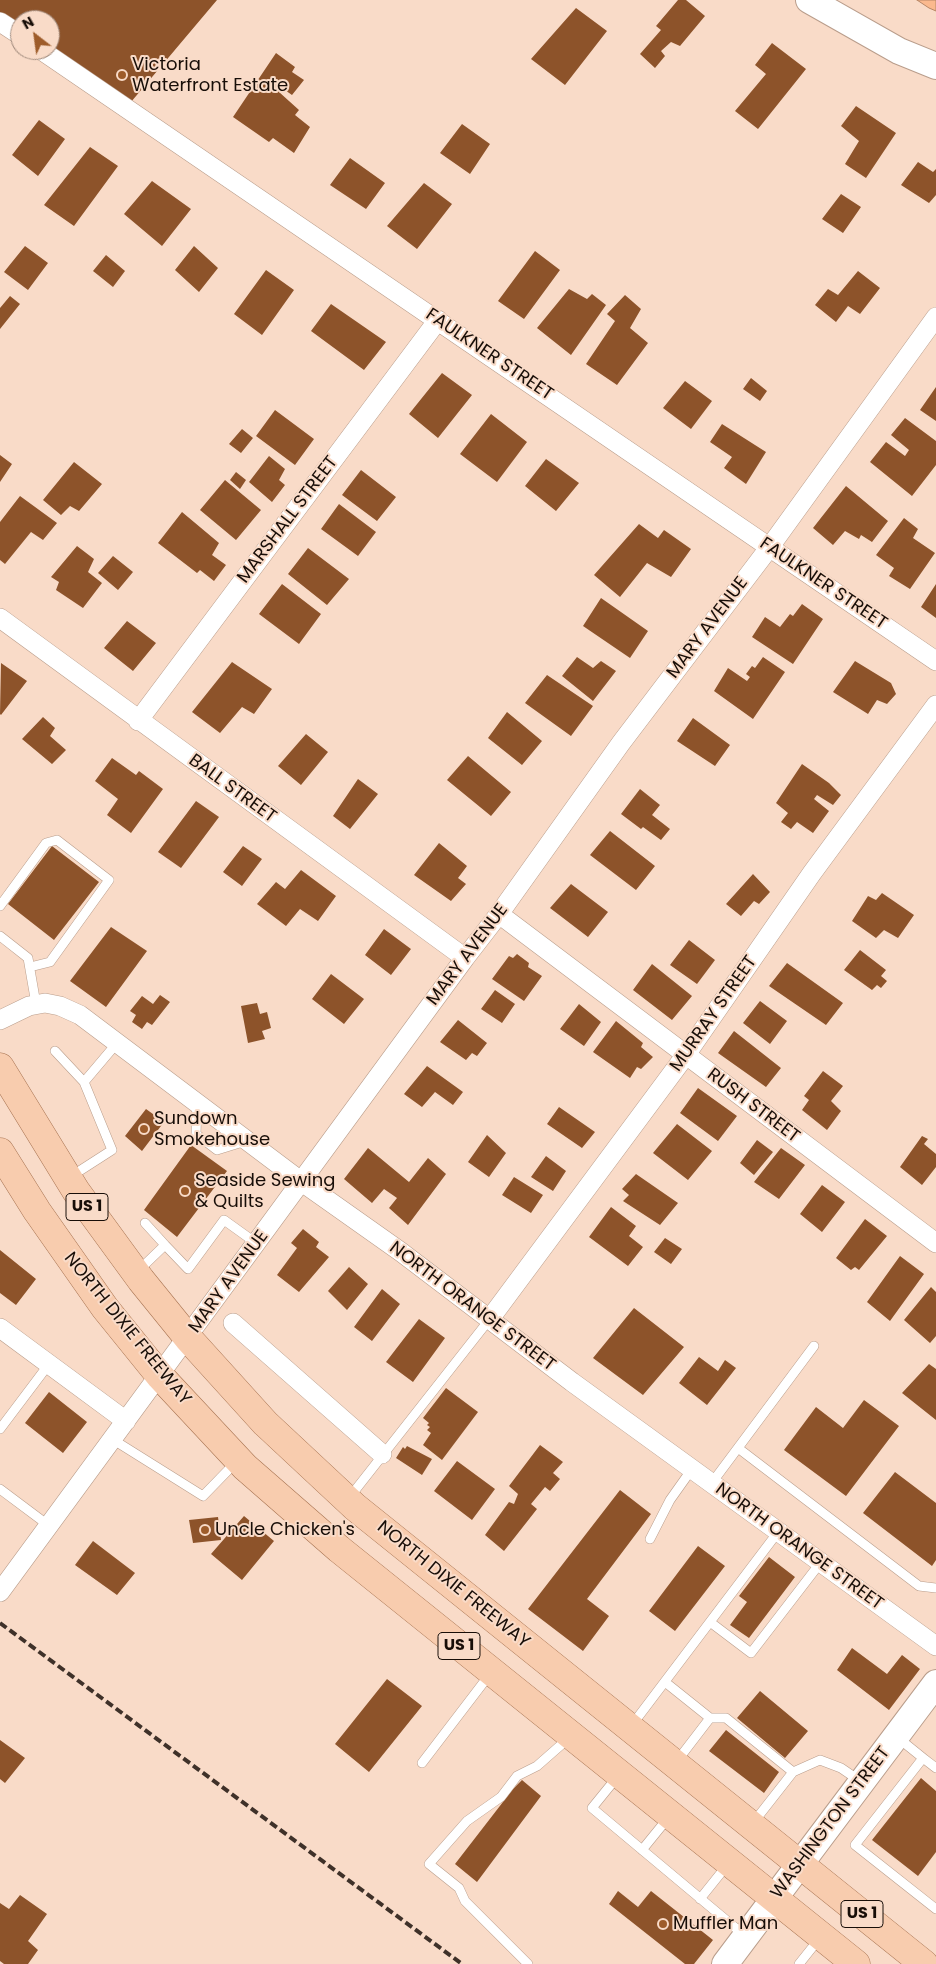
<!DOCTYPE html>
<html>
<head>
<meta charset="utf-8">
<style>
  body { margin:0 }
  #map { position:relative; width:936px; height:1964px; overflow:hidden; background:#f9dbc8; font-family:Poppins,sans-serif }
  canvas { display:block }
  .north { position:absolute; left:10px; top:10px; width:50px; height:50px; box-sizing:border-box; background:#f9dbc8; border:1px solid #9f897b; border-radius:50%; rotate:330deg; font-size:14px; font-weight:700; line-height:20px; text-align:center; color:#180e08 }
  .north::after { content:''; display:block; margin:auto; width:18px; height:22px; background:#9e5c2a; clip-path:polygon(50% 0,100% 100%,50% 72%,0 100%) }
</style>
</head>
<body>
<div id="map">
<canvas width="936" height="1964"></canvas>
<div class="north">N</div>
</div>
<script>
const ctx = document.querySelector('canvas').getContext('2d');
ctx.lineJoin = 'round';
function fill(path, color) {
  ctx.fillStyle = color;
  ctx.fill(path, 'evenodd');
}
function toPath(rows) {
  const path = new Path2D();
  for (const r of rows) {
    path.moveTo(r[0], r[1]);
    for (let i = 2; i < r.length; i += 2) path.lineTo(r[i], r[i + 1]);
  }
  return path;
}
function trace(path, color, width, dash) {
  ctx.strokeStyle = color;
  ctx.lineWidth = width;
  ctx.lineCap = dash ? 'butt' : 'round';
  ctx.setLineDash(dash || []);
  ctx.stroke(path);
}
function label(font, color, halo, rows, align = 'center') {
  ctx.font = font + ' Poppins,sans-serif';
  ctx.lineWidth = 4;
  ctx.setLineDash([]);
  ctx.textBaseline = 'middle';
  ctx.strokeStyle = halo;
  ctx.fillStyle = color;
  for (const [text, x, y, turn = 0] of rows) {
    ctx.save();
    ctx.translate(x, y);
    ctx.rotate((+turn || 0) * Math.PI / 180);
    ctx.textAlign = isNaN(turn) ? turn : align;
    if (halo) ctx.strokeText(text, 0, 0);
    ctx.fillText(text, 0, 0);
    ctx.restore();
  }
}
const water = toPath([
  [917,0,936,0,936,11,929,8,917,0]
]);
const building = toPath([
  [0,0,217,0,131,102,50,48,50,20,20,20,20,28,0,14],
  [678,0,686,0,705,16,680,46,671,42,661,51,665,56,655,68,640,54,661,30,656,26],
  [576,8,607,31,565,85,531,59],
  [772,43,806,69,758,129,735,111,766,74,755,65],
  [276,53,295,67,292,72,304,80,292,95,282,88,279,92,299,110,295,115,310,127,294,153,273,138,269,142,233,117],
  [856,106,896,133,866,178,845,164,859,141,841,126],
  [39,120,65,139,38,176,12,155],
  [462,124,490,144,470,174,440,153],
  [90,147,118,166,74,226,44,205],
  [350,158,385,183,366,209,330,185],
  [918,162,933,172,936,169,936,195,929,203,901,185],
  [152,181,191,209,162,246,124,214],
  [424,183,452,204,417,249,387,226],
  [841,194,861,207,843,233,822,219],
  [25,246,48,263,28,290,4,272],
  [194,246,218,268,199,292,175,270],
  [535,251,560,270,524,319,498,301],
  [106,255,125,271,113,287,93,271],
  [266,270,294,290,262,335,234,314],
  [858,271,880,288,860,314,848,306,836,322,815,305,828,289,838,295],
  [569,289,587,299,592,294,606,305,571,355,537,328],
  [625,295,641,309,630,328,648,343,617,385,586,364,615,321,607,314],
  [10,296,20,304,0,329,0,308],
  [331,304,386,342,364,370,311,331],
  [442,373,472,395,438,438,409,414],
  [751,378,767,391,760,401,743,389],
  [685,381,712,401,691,429,663,408],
  [936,387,936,421,920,410],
  [275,410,314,439,295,465,256,436],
  [491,414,527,442,497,482,460,454],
  [905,418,936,441,936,465,912,496,870,462,886,442,905,456,909,450,891,435],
  [722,424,766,452,746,484,724,468,732,457,710,442],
  [242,429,253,438,241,453,229,444],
  [0,455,12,464,0,482],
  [269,456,285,469,279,480,285,485,272,502,249,482],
  [546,459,579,483,556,511,525,486],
  [74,462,102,484,79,511,70,506,61,515,43,500],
  [361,470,396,497,377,521,342,495],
  [236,472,246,480,240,489,230,480],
  [225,480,261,510,236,540,200,510],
  [846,486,888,521,872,542,861,535,859,539,845,531,833,545,813,528],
  [20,496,57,523,43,540,31,532,5,564,0,560,0,522],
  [339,504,376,532,358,556,321,529],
  [182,512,219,543,212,555,226,565,214,581,200,570,197,573,158,543],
  [904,518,918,529,913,538,935,553,910,589,889,576,894,568,876,555],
  [639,524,658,538,664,530,691,549,671,577,647,563,620,597,594,575],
  [77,546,94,559,88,572,102,583,83,608,56,590,59,582,51,577],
  [308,548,349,579,327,605,288,574],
  [113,556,133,572,118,590,98,573],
  [282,584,321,614,299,644,259,614],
  [936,584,936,618,921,607],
  [601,598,648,631,630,658,583,626],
  [802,604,823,619,793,664,752,637,765,617,780,627,790,614,793,616],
  [127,621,156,643,133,671,104,648],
  [577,657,593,668,601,661,616,671,593,701,562,676],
  [763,657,785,672,753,719,714,691,728,668,747,681,750,677,746,674,752,666,755,668],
  [855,661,891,683,896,694,887,704,877,700,868,714,833,692],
  [232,662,272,689,254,714,242,707,220,733,192,712],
  [1,663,27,681,1,715,0,714],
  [547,675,593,706,571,736,525,703],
  [507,712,542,741,522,765,488,738],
  [43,717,55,728,50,736,66,750,52,764,22,739],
  [693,718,730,745,715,766,677,741],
  [306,734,328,752,301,785,278,766],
  [468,756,511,792,491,816,447,780],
  [112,758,136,775,139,771,163,789,131,833,107,815,118,799,95,781],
  [802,764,829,783,841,795,833,805,817,795,814,799,829,811,813,833,797,822,791,829,781,822,788,813,776,803],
  [358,779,378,794,350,829,333,816],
  [640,789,660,805,652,815,670,829,661,840,643,827,641,829,621,814],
  [196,801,219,817,181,868,158,852],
  [610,831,655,866,636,890,590,855],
  [439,843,467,866,458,878,466,884,451,901,414,875],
  [52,846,99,882,54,940,8,904],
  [243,846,262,859,242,886,223,872],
  [301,870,336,896,318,921,300,909,286,926,257,904,276,882,285,889],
  [753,874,770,892,759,904,754,901,741,916,726,904],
  [571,884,608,912,588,937,550,908],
  [882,893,914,915,898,938,884,930,876,938,852,921,868,896,876,900],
  [111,927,147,951,106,1007,70,981],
  [384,929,411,949,391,975,365,955],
  [689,940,715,960,697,984,670,965],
  [860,950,886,970,881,976,887,981,881,988,877,985,872,990,844,970],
  [517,954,529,963,528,967,542,976,524,1001,492,979,509,956,513,958],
  [787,963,843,1003,826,1025,769,986],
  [652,964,692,996,672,1020,633,990],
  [331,974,364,999,344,1024,312,999],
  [495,990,515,1004,502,1023,481,1009],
  [160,995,170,1002,152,1025,147,1022,142,1029,132,1022,136,1015,130,1011,142,996,153,1004],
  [760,1001,787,1021,770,1044,743,1023],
  [257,1003,260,1014,267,1012,271,1028,262,1031,265,1039,248,1043,241,1006],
  [579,1004,601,1022,584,1046,560,1029],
  [458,1020,487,1043,477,1056,472,1053,466,1060,440,1042],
  [616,1021,643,1043,641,1047,653,1057,641,1069,637,1067,630,1078,593,1052],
  [734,1031,781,1068,766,1087,718,1053],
  [427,1066,463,1092,453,1105,435,1092,422,1107,404,1094],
  [823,1071,843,1086,831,1101,841,1111,827,1130,802,1110,809,1100,804,1096],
  [698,1088,737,1116,718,1141,680,1113],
  [559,1107,595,1132,582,1148,547,1124],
  [146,1109,164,1122,142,1151,125,1136],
  [677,1124,712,1151,688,1180,653,1153],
  [487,1135,506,1153,489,1177,468,1162],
  [922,1136,928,1139,924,1144,936,1154,936,1167,922,1185,900,1167],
  [757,1140,773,1152,754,1175,740,1163],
  [191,1145,227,1171,177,1237,144,1210],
  [368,1148,409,1182,428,1158,446,1174,408,1225,389,1208,397,1198,384,1189,372,1203,344,1179],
  [781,1148,805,1165,779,1199,754,1182],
  [546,1156,566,1171,553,1191,531,1177],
  [636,1174,678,1203,660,1225,623,1201,629,1195,622,1189],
  [514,1177,543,1195,531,1213,502,1195],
  [822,1185,845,1202,822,1232,800,1214],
  [611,1207,636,1226,629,1236,643,1247,628,1266,589,1237],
  [865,1219,887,1236,859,1270,855,1267,851,1270,836,1258],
  [303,1229,319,1242,316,1247,329,1257,299,1292,277,1275,297,1248,291,1243],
  [665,1238,682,1249,671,1264,654,1252],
  [0,1250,36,1279,16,1305,0,1293],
  [900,1256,924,1274,890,1321,867,1302],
  [349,1267,368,1284,347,1310,328,1291],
  [931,1287,936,1292,936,1336,930,1343,904,1320],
  [382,1289,400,1304,372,1341,354,1327],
  [634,1308,684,1347,643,1395,593,1358],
  [419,1319,445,1338,413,1382,386,1362],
  [699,1357,718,1371,725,1360,736,1368,707,1405,679,1383],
  [929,1364,936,1369,936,1420,902,1393],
  [446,1388,478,1412,442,1460,423,1445,431,1433,427,1430,430,1427,427,1425,429,1423,423,1418],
  [49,1392,87,1422,63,1453,25,1423],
  [864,1400,899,1426,846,1496,784,1450,816,1407,843,1428],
  [540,1445,563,1462,553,1473,560,1479,550,1491,545,1487,531,1504,537,1509,504,1551,485,1535,509,1502,514,1504,518,1494,509,1486],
  [407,1446,432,1459,422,1475,396,1458,403,1447,405,1449],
  [457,1461,495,1489,472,1520,434,1491],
  [895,1472,936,1503,936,1560,932,1566,863,1513],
  [620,1490,651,1514,587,1599,609,1616,583,1651,528,1609],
  [244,1516,274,1541,242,1580,211,1554],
  [218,1517,221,1540,193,1543,189,1520],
  [93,1541,135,1573,117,1595,75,1565],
  [698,1546,725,1566,675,1631,649,1611],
  [769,1557,795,1577,749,1638,730,1625,747,1602,739,1596],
  [852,1648,887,1674,902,1655,920,1669,889,1710,837,1670],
  [387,1679,422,1706,369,1772,335,1744],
  [760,1691,808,1731,785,1758,737,1718],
  [726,1730,779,1772,764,1793,709,1751],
  [0,1740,25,1758,5,1783,0,1779],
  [921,1778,936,1791,936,1852,918,1876,872,1840],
  [522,1780,541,1796,477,1882,455,1864,513,1789],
  [618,1891,638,1907,651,1891,713,1940,694,1964,685,1964,609,1904],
  [20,1895,47,1914,28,1941,38,1950,28,1964,4,1964,0,1961,0,1903,9,1909]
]);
const lane = toPath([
  [0,906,46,843,57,840,109,880,50,962,30,967],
  [0,936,28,958,36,1004],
  [55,1051,84,1082,117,1043],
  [197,1103,196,1134,217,1150,246,1141],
  [70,1177,112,1150,84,1082],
  [145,1223,165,1245],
  [137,1272,165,1245,188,1269,224,1220,256,1243],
  [0,1429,49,1364],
  [112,1439,203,1496,236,1462],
  [738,1448,919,1586,936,1588],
  [711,1484,814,1346],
  [0,1489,48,1525],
  [349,1498,489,1320],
  [650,1539,670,1500,692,1469],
  [710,1622,751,1653,821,1562],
  [665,1682,710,1718,726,1718,793,1772,820,1760,841,1768,860,1781],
  [632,1725,778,1532],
  [897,1737,923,1758,855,1845,936,1909],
  [923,1758,936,1768],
  [677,1761,710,1718],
  [422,1763,490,1674],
  [618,1776,592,1808,744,1935],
  [753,1823,793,1772],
  [642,1850,668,1818],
  [700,1899,728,1864],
  [528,1964,465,1901,459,1888,429,1864,467,1821,501,1797,517,1776,537,1766,570,1737],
  [799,1964,819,1939]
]);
const street = toPath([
  [0,22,20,35],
  [41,50,936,661],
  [0,618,465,958],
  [138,721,438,320],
  [499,914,936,1243],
  [0,1020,29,1006,45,1003,60,1006,80,1015,302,1182,401,1252,572,1382,936,1646],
  [489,1320,685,1056,812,873,936,705],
  [233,1323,382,1454],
  [0,1328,126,1421],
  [0,1592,465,958,499,914,621,743,769,548,936,317]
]);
const secondary = toPath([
  [809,0,899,51,936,66],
  [725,1964,936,1683]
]);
const primary = toPath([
  [0,1067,76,1191,141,1280,188,1338,265,1423,355,1507,924,1964],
  [0,1152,37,1211,105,1308,160,1376,245,1467,339,1549,856,1964]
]);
const rail = toPath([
  [0,1623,462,1964]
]);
const markers = [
  [122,75,5,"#9e5c2a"],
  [144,1129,5,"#9e5c2a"],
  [185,1191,5,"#9e5c2a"],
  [205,1530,5,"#9e5c2a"],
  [663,1924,5,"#9e5c2a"]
];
const shields = [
  [87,1207,42],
  [459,1646,42],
  [862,1914,42]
];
const shieldNames = [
  ["US 1",87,1207],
  ["US 1",459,1646],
  ["US 1",862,1914]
];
const poiNames = [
  ["Victoria",132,65],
  ["Waterfront Estate",132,86],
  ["Sundown",154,1119],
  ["Smokehouse",154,1140],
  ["Seaside Sewing",195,1181],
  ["& Quilts",195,1202],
  ["Uncle Chicken's",215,1530],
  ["Muffler Man",673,1924]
];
const streetNames = [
  ["FAULKNER STREET",489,355,34],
  ["MARSHALL STREET",288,520,-53],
  ["FAULKNER STREET",823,584,34],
  ["MARY AVENUE",708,628,-53],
  ["BALL STREET",232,789,36],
  ["MARY AVENUE",468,955,-53],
  ["MURRAY STREET",714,1014,-55],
  ["RUSH STREET",753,1106,37],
  ["MARY AVENUE",229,1282,-54],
  ["NORTH ORANGE STREET",472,1307,37],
  ["NORTH DIXIE FREEWAY",127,1329,51],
  ["NORTH ORANGE STREET",799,1547,36],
  ["NORTH DIXIE FREEWAY",453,1585,39],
  ["WASHINGTON STREET",831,1823,-53]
];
fill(water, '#fbb98e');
trace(water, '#b78666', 1);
fill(building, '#8d532a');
trace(lane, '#b99d8b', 10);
trace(street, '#b99d8b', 20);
trace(secondary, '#b99d8b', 28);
trace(primary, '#a77351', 29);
trace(lane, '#fff', 9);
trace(street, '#fff', 19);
trace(secondary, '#fff', 26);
trace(primary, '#f8ccae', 28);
trace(rail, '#3f3129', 4, [8, 4]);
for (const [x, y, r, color] of markers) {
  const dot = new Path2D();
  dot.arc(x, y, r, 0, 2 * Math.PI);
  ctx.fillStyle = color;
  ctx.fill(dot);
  trace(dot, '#f9dbc8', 2);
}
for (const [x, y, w] of shields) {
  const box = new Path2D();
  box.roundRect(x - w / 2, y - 13.5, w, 27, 4);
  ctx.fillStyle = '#f9dbc8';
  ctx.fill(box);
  trace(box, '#180e08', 1);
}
label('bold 16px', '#180e08', null, shieldNames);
label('18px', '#180e08', '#f9dbc8', poiNames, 'left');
label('18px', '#180e08', '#f9dbc8', streetNames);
</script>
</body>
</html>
